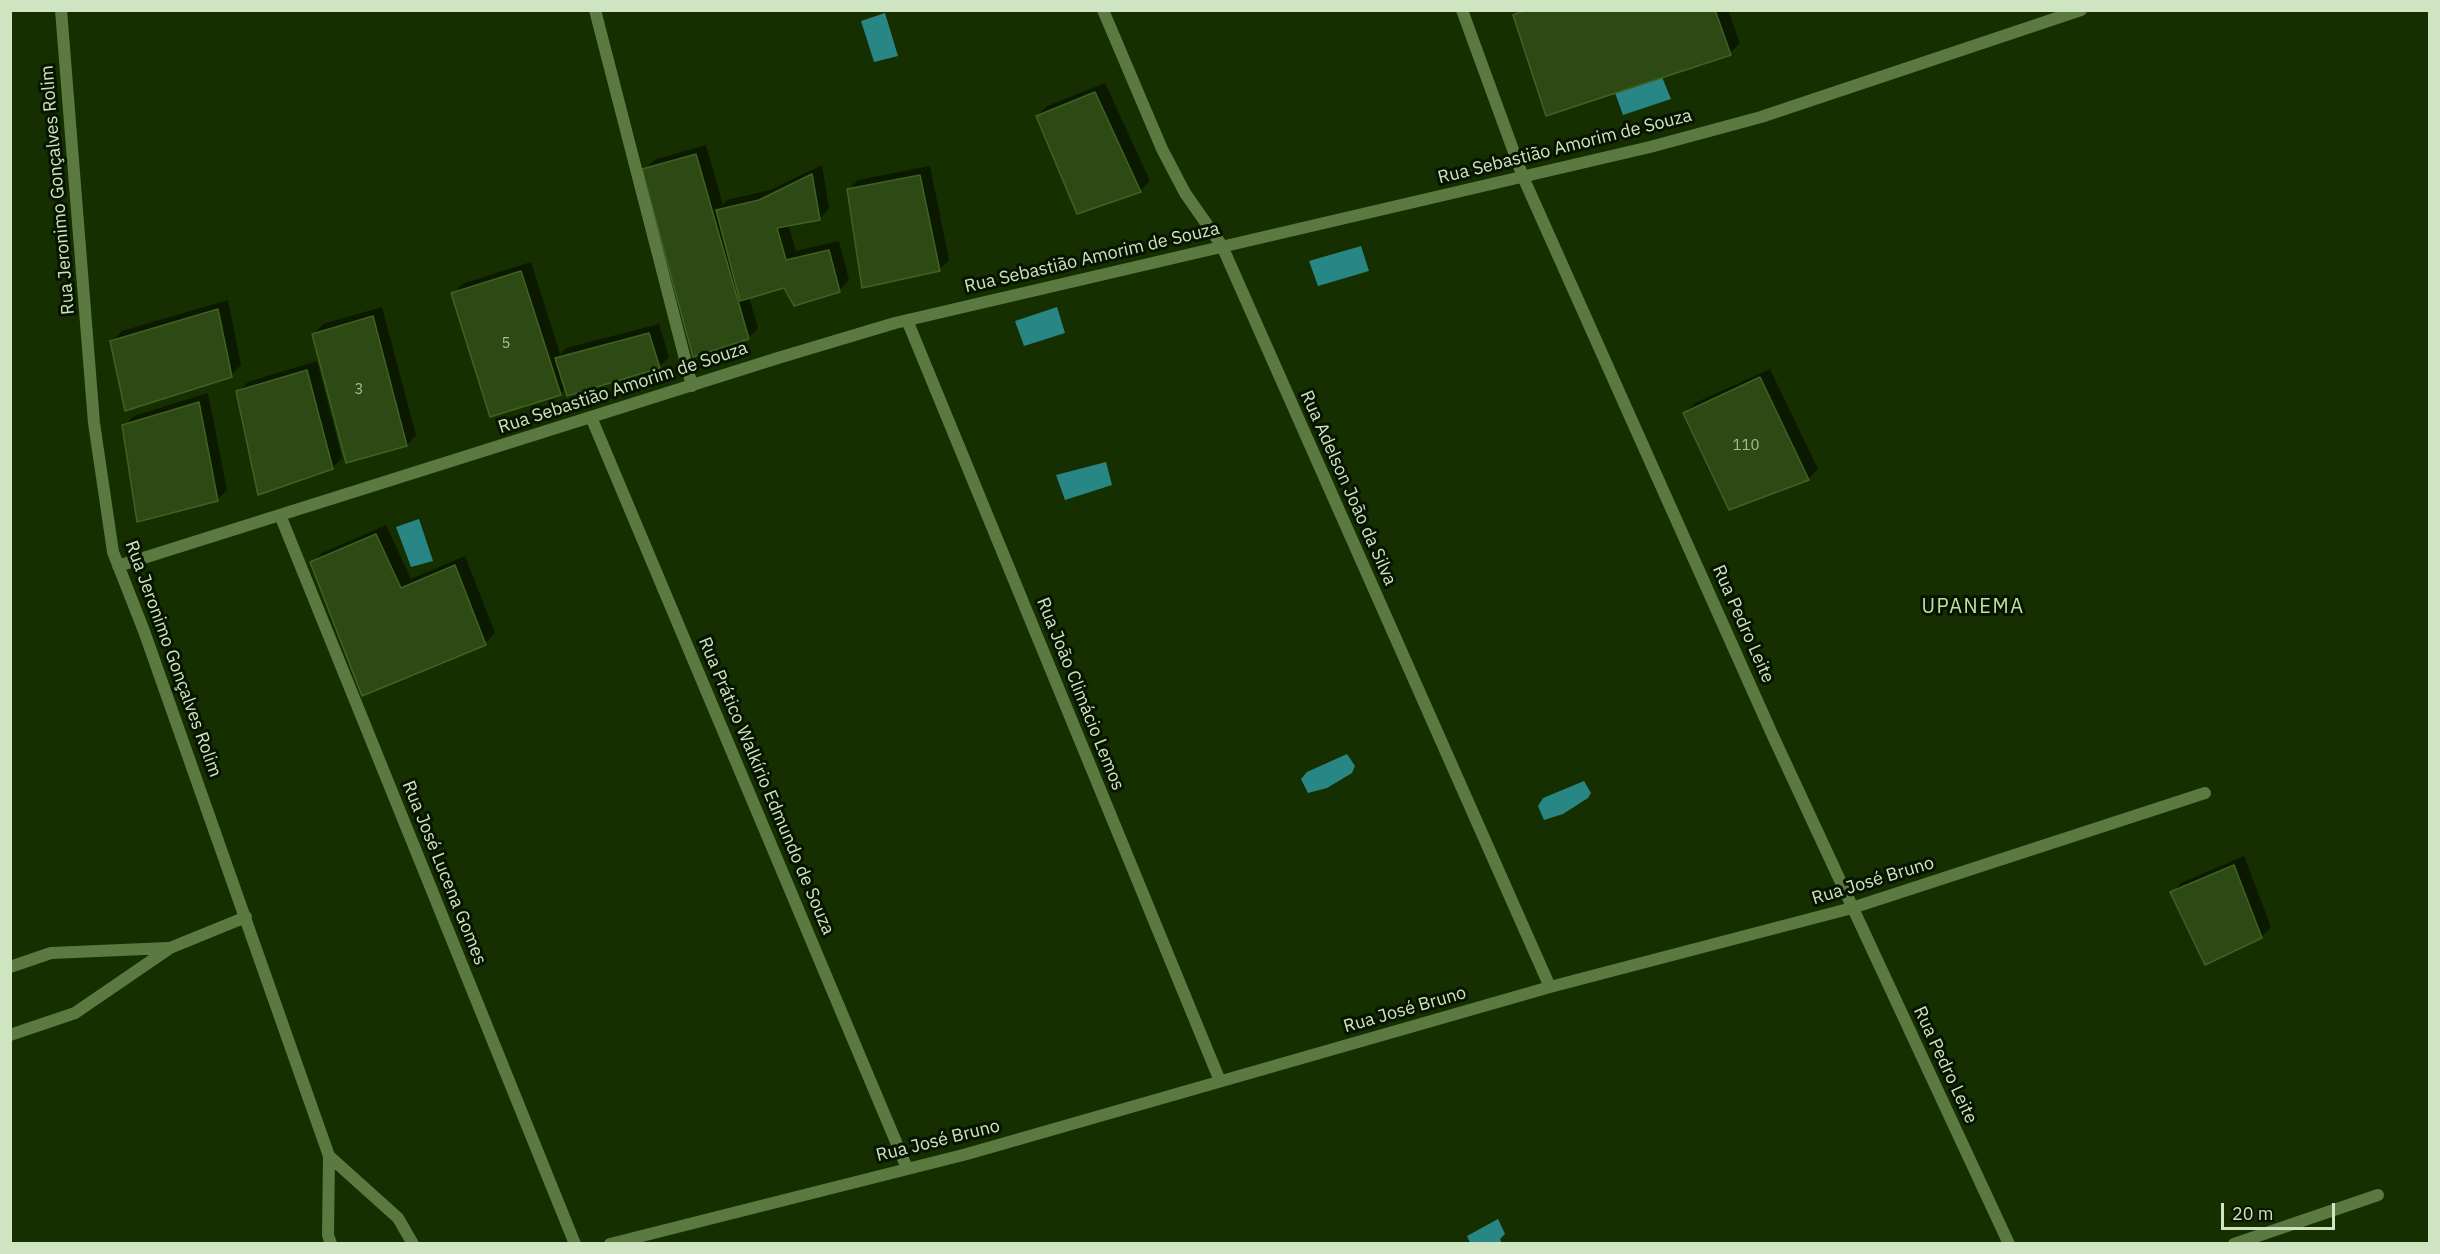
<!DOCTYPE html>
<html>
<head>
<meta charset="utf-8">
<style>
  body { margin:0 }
  #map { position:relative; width:2440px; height:1254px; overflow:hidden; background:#162f00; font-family:"IBM Plex Sans",sans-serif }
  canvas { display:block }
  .frame { position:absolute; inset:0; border:12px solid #cfe4c1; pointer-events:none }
  .scale { position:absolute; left:2221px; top:1203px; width:114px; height:27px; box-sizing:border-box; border:3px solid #cfe4c1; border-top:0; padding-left:8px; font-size:18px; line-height:21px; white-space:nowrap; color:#cfe4c1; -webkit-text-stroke:4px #071400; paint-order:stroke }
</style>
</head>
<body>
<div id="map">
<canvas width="2440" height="1254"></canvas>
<div class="frame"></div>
<div class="scale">20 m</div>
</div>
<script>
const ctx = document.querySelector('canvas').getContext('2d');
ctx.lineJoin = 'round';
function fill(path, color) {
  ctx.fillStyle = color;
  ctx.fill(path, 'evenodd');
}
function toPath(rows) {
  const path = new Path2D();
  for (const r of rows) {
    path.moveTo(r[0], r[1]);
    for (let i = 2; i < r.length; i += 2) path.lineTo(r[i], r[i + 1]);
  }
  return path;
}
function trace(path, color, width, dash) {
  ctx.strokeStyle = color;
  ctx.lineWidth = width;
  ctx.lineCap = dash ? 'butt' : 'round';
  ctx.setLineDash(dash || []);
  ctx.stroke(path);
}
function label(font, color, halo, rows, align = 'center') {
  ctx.font = font + ' "IBM Plex Sans",sans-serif';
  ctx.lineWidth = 6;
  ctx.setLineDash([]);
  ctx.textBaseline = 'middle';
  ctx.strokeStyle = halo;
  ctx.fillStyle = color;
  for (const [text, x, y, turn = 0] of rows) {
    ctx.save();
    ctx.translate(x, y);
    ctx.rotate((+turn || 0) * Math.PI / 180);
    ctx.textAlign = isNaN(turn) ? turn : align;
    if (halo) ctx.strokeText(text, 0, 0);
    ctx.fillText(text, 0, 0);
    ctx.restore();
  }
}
const water = toPath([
  [885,13,898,56,874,62,861,21],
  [1662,77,1671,99,1623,115,1615,93],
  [1361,246,1369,271,1318,286,1309,261],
  [1057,307,1065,333,1024,346,1015,321],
  [1106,462,1112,485,1065,500,1056,475],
  [419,519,433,561,411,567,396,527],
  [1347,754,1355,766,1352,773,1327,788,1308,793,1301,779,1307,772],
  [1584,781,1591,793,1588,798,1563,814,1544,820,1538,806,1543,798],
  [1498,1219,1505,1234,1500,1239,1502,1243,1470,1243,1467,1236]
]);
const shadow = toPath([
  [1519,10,1728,10,1740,43,1730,53,1515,15],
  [1105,83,1150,181,1140,191,1037,116,1047,106],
  [706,145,723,205,727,200,770,190,822,165,829,209,819,219,788,224,796,251,839,241,849,280,839,290,785,286,749,297,758,328,748,338,644,170,654,160],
  [930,166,949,260,939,270,848,190,858,180],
  [531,262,560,354,566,348,659,324,669,357,659,367,566,388,560,394,453,294,462,284],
  [228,300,241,365,231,375,112,341,122,331],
  [382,307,416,435,407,445,314,334,323,324],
  [317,361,342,458,333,467,238,392,248,382],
  [1770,369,1818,469,1808,479,1685,413,1695,403],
  [208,393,227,490,217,500,124,426,134,416],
  [386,525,411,579,465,556,495,633,485,643,363,694,312,562,322,553],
  [2244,856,2271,927,2261,937,2172,893,2181,883]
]);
const building = toPath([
  [1526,10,1715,10,1731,55,1546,116,1513,15,1526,10],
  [1095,92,1141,192,1077,214,1036,116,1095,92],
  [696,154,749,339,693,357,642,169,696,154],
  [812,174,820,220,777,228,786,260,829,250,840,292,794,306,784,288,740,301,716,210,759,200,812,174],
  [920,175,940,271,862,288,847,189,920,175],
  [521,271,561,395,490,417,451,293,521,271],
  [218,309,232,377,125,411,110,341,218,309],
  [373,316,407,446,346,463,312,334,373,316],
  [649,333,660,368,567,396,555,358,649,333],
  [307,370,333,469,258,495,236,391,307,370],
  [1760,377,1809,480,1729,510,1683,413,1760,377],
  [199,402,218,501,137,522,122,425,199,402],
  [376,534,401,588,455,565,486,645,362,696,310,562,376,534],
  [2234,865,2262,938,2205,965,2170,892,2234,865]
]);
const minor = toPath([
  [61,10,94,423,113,552,144,631,329,1156,328,1235,331,1244],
  [595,10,692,386],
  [1103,10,1162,149,1185,193,1222,246,1550,987],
  [1462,10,1523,177,1772,734,2009,1244],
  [907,320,1220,1081],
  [591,417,907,1168],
  [280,515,575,1244],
  [118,566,778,358,895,323,1650,147,1761,117,2081,10],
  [10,967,51,953,168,948],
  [10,1035,75,1013,170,948,246,917],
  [329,1156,398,1218,413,1244],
  [610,1244,967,1154,1550,987,1852,908,2205,793],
  [2234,1244,2378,1195]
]);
const numberNames = [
  ["5",506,344],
  ["3",359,390],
  ["110",1746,446]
];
const streetNames = [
  ["Rua Sebastião Amorim de Souza",1565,147,-14],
  ["Rua Jeronimo Gonçalves Rolim",58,190,-95],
  ["Rua Sebastião Amorim de Souza",1092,258,-13],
  ["Rua Sebastião Amorim de Souza",623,388,-18],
  ["Rua Adelson João da Silva",1348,488,66],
  ["Rua Pedro Leite",1743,624,66],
  ["Rua Jeronimo Gonçalves Rolim",173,659,70],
  ["Rua João Climácio Lemos",1080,694,68],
  ["Rua Prático Walkírio Edmundo de Souza",766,786,67],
  ["Rua José Lucena Gomes",444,873,68],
  ["Rua José Bruno",1873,881,-17],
  ["Rua José Bruno",1405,1010,-16],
  ["Rua Pedro Leite",1945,1065,65],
  ["Rua José Bruno",938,1141,-14]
];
const neighbourhoodNames = [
  ["UPANEMA",1973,607]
];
fill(water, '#288785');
fill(shadow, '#0007');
fill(building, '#2d4914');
trace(building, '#406321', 1.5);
trace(minor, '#5a7a41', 12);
label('15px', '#a6bd96', null, numberNames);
label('18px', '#cfe4c1', '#071400', streetNames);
ctx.letterSpacing = '1.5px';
label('20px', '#bce59f', '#071400', neighbourhoodNames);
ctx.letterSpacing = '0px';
</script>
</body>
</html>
